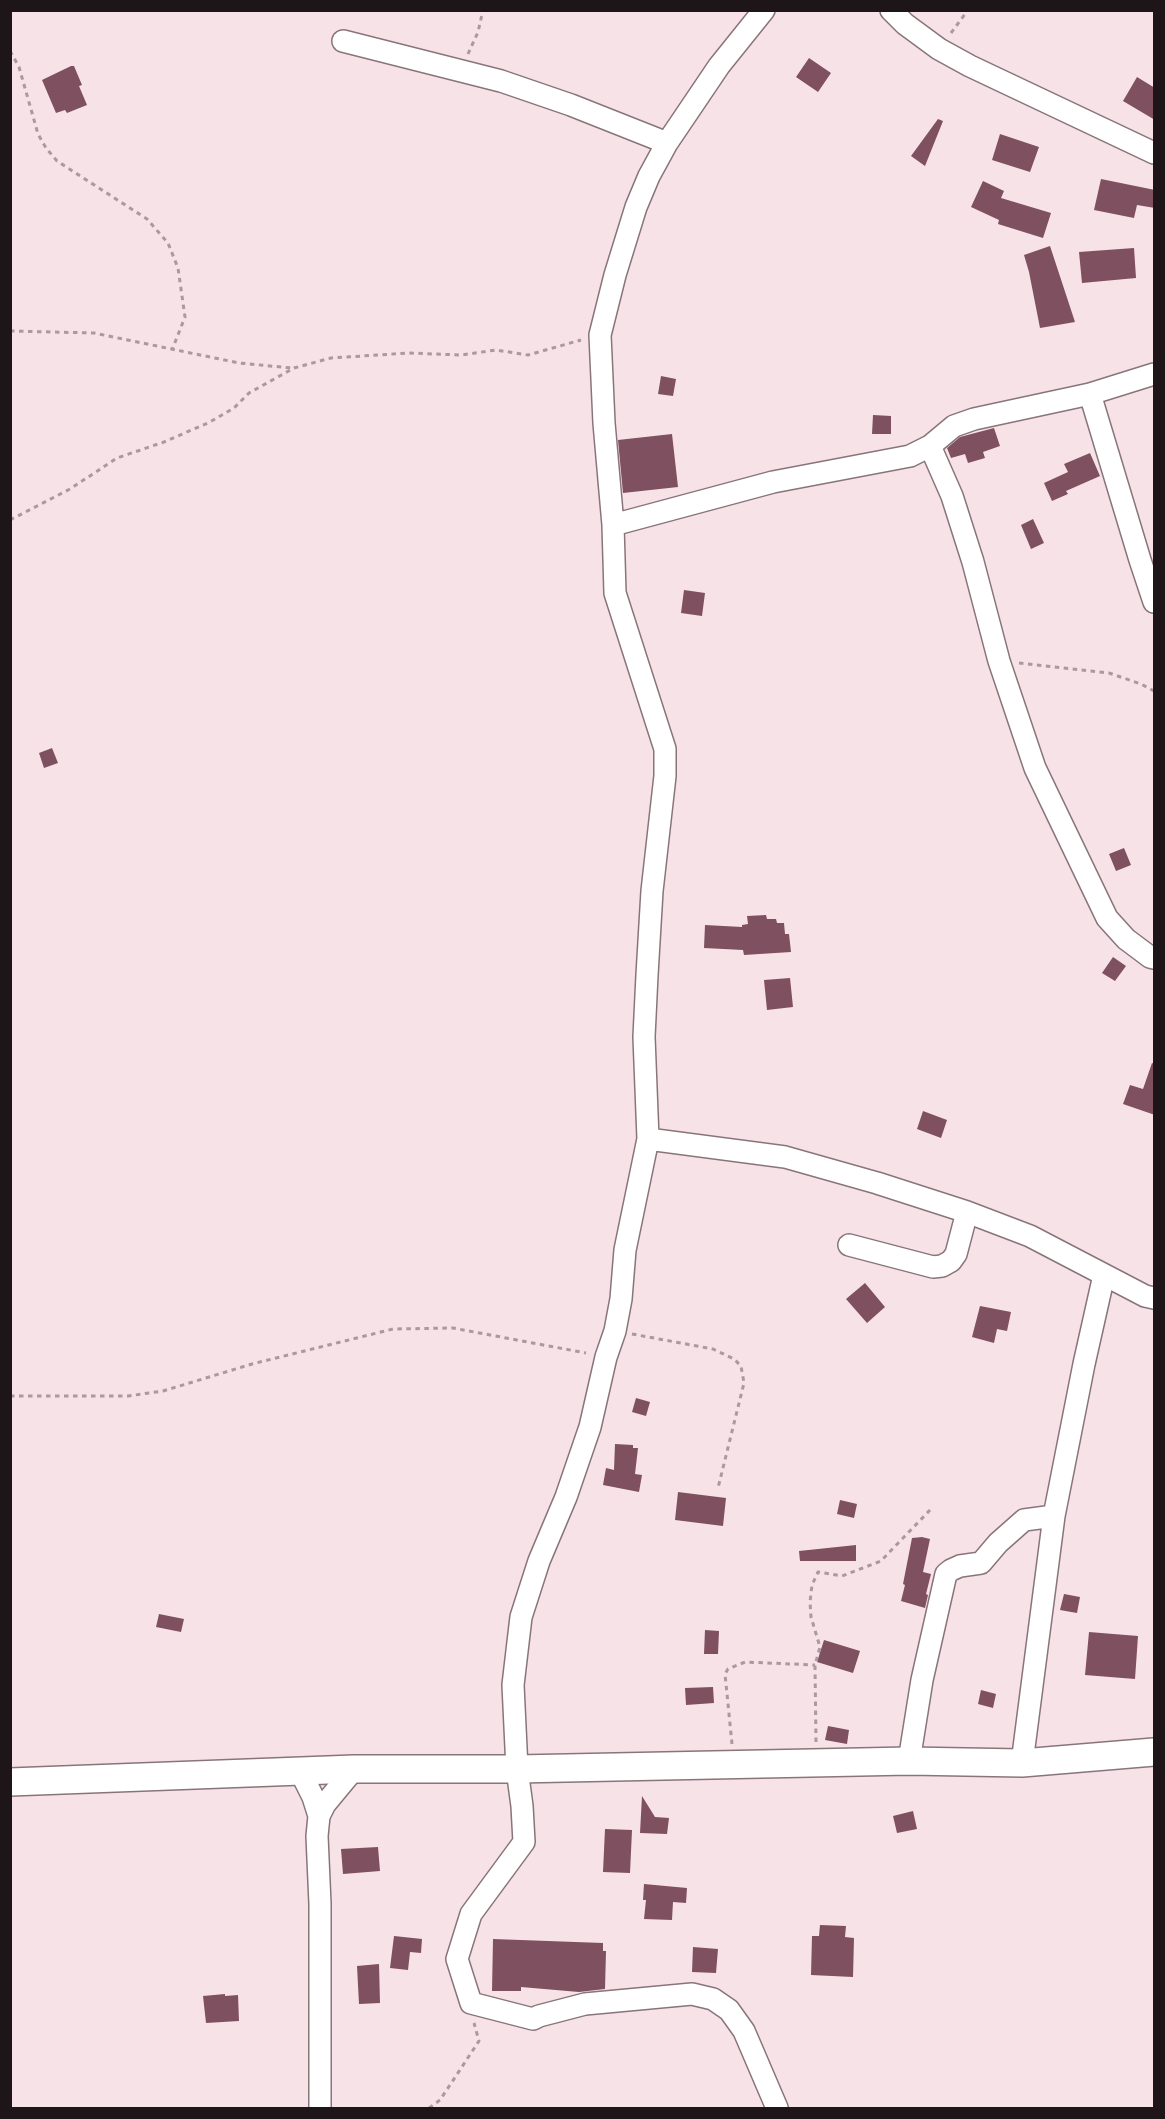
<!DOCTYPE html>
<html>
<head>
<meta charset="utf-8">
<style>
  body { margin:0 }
  #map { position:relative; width:1165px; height:2119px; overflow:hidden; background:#f7e2e8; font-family:Montserrat,sans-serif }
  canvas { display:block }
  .frame { position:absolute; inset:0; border:12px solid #1d1518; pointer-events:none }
</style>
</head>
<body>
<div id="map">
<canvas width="1165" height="2119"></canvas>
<div class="frame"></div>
</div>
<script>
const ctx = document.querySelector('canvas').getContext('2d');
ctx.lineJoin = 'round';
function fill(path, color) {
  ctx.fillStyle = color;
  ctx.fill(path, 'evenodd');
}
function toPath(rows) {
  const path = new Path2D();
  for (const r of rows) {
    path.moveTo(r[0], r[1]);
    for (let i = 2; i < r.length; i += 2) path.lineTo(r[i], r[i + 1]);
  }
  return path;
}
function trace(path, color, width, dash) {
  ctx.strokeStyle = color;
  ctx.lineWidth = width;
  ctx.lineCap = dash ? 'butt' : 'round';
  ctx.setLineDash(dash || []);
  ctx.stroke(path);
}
const building = toPath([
  [809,58,831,73,818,92,796,77],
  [71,66,74,66,82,85,79,86,87,105,67,113,65,110,56,113,42,80],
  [1137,77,1155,88,1155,120,1123,101],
  [938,119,943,121,925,166,911,156],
  [1000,134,1039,147,1030,172,992,160],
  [1101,179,1155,190,1155,208,1137,205,1134,218,1094,210],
  [983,181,1004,191,1001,198,1051,213,1043,238,998,224,999,220,971,207],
  [1050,246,1075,322,1040,328,1029,272,1024,255],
  [1134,248,1136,278,1082,283,1079,252],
  [661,376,676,379,673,396,658,394],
  [873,415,891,416,891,434,872,434],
  [994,428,1000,446,983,452,985,458,968,463,965,454,951,458,947,448,960,437],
  [672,434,678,487,623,493,618,440],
  [1090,453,1100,476,1066,491,1068,494,1052,501,1044,483,1068,472,1064,464],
  [1033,519,1044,543,1031,549,1021,525],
  [684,590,705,593,702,616,681,613],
  [52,748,58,763,44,768,39,753],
  [1124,848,1131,865,1116,871,1109,854],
  [766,915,767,919,776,919,777,923,784,923,785,934,789,934,791,952,744,955,743,950,704,948,705,925,742,927,742,925,748,924,747,916],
  [1113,957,1126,966,1115,981,1102,973],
  [790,978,793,1007,767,1010,764,980],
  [1152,1063,1155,1064,1155,1115,1123,1104,1130,1085,1143,1089],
  [923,1111,947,1120,941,1138,917,1129],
  [865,1283,885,1307,867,1323,846,1299],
  [980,1306,1011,1312,1007,1331,997,1329,994,1343,972,1337],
  [636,1398,650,1402,646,1416,632,1412],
  [615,1444,633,1445,633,1448,638,1448,635,1474,642,1475,639,1492,603,1485,606,1468,614,1470],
  [678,1492,726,1498,723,1526,675,1520],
  [840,1500,857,1504,854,1518,837,1514],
  [922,1537,930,1539,923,1572,931,1574,926,1594,928,1595,925,1608,901,1601,905,1585,903,1584,912,1538],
  [856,1545,856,1561,800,1561,799,1551],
  [1064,1594,1080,1597,1077,1613,1060,1610],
  [159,1614,184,1619,181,1632,156,1627],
  [705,1630,719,1631,718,1654,704,1654],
  [1089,1632,1138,1636,1135,1679,1085,1675],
  [824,1640,860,1651,853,1673,817,1662],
  [713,1687,714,1703,686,1705,685,1688],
  [981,1690,996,1694,993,1708,978,1704],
  [828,1726,849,1730,847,1744,825,1740],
  [642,1796,655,1817,669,1818,667,1834,640,1833],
  [913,1811,917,1829,897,1833,893,1816],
  [605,1829,632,1830,630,1873,603,1872],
  [378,1847,380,1871,343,1874,341,1849],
  [644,1884,687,1888,686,1903,673,1902,672,1920,644,1919,646,1900,643,1900],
  [820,1925,846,1926,845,1937,854,1938,853,1977,811,1975,812,1936,819,1936],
  [394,1936,422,1939,421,1953,410,1952,408,1970,390,1968],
  [493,1939,603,1943,603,1951,606,1951,605,1989,579,1992,521,1987,521,1991,492,1991],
  [693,1947,718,1949,716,1973,692,1972],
  [379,1964,380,2003,359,2004,357,1966],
  [225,1994,225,1996,238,1995,239,2021,206,2023,203,1996]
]);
const path = toPath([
  [951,33,968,10],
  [10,51,19,67,38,134,46,148,57,161,147,219,168,243,178,268,185,317,172,350],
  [468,54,478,32,483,10],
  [10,331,94,333,239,363,292,368],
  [10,520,70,489,117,458,164,442,210,422,234,408,249,393,294,368,331,358,409,353,461,355,496,350,528,355,581,340],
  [1019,663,1109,673,1141,684,1154,691],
  [632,1334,713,1349,734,1359,741,1366,744,1383,718,1488],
  [10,1396,128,1396,163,1391,252,1364,393,1329,453,1328,586,1353],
  [816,1742,815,1665,820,1647,811,1617,810,1602,812,1585,818,1572,842,1576,881,1561,930,1510],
  [732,1744,725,1674,728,1669,745,1662,815,1665],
  [429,2108,440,2100,479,2041,474,2023]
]);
const minor = toPath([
  [764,10,719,66,667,143,649,176,636,207,615,275,600,335,604,423,613,525,615,593,665,749,665,776,652,891,647,975,644,1037,648,1139,625,1250,621,1299,615,1331,606,1357,590,1427,566,1497,539,1561,521,1617,513,1685,517,1769,522,1806,524,1842,471,1914,457,1959,471,2003,533,2019,539,2016,585,2004,692,1994,713,1999,729,2010,744,2031,777,2108],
  [891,10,905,24,939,49,970,66,1154,153],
  [343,41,501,81,571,105,667,143],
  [1090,394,1140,560,1154,602],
  [930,446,952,496,973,562,999,661,1035,768,1107,918,1126,939,1150,957,1154,958],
  [613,525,773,482,910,456,930,446,954,426,974,419,1090,394,1154,374],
  [648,1139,785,1157,877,1183,967,1212,1030,1236,1145,1296,1154,1298],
  [849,1245,933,1267,942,1266,951,1261,956,1254,967,1212],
  [909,1761,922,1680,946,1574,951,1570,960,1566,981,1563,998,1543,1024,1520,1054,1516],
  [1022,1763,1054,1516,1084,1364,1104,1275],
  [300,1771,313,1797,319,1816],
  [320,2108,320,1904,317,1836,319,1816,325,1804,354,1769]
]);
const tertiary = toPath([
  [10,1782,354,1769,517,1769,909,1761,1022,1763,1154,1752]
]);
fill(building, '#7f505f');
trace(minor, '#88757a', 24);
trace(tertiary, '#88757a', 30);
trace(path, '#aa999e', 3, [4.5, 4.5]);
trace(minor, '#fff', 21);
trace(tertiary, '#fff', 27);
</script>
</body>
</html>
